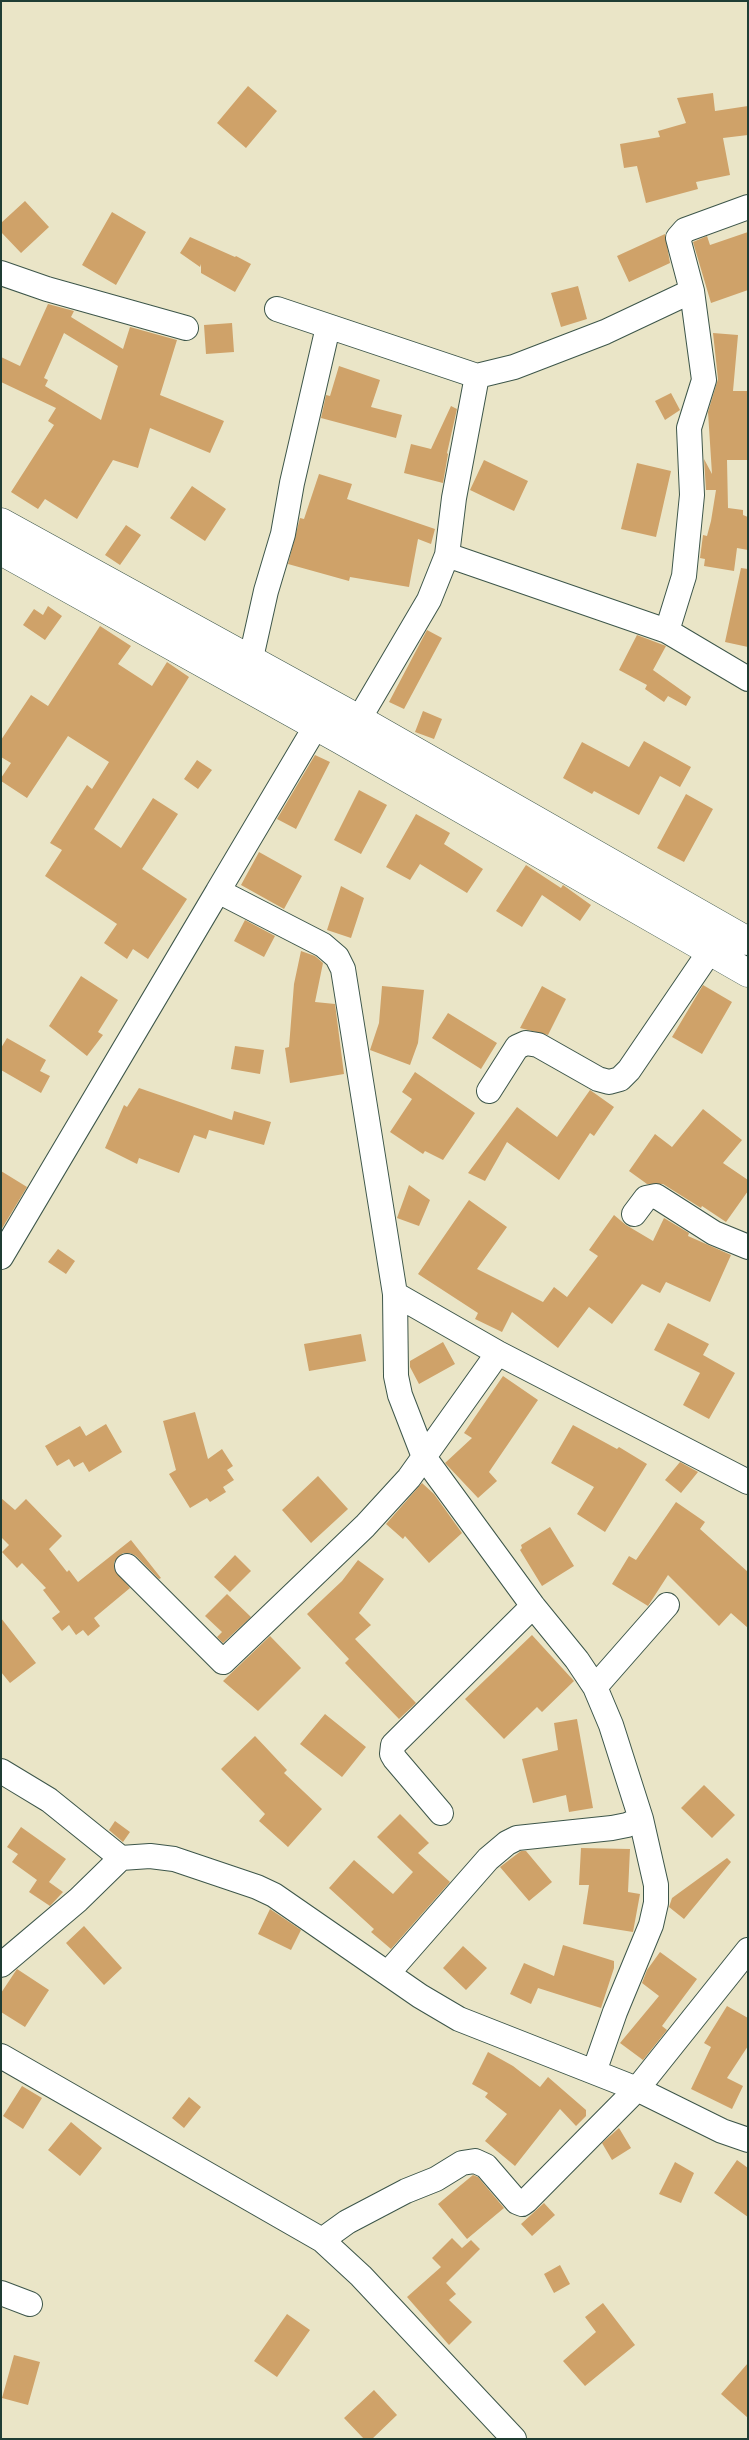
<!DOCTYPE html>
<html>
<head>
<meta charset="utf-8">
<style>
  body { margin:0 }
  #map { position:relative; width:749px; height:2440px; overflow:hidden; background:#eae5c7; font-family:Caveat,sans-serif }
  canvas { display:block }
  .frame { position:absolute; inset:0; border:2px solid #1f3d34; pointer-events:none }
</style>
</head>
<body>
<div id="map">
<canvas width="749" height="2440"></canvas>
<div class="frame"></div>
</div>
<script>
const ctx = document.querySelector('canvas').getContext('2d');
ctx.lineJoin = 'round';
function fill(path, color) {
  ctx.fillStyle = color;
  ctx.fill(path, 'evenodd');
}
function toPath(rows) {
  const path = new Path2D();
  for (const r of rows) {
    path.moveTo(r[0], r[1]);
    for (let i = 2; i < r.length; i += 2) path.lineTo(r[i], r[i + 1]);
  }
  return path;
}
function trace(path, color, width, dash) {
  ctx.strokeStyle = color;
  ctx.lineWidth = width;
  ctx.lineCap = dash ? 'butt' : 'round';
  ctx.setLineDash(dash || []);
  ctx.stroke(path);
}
const building = toPath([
  [248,86,277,111,246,148,217,123],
  [713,93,715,111,748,106,748,135,723,138,730,175,696,182,698,189,646,203,637,166,624,168,620,144,660,137,658,131,686,123,677,98],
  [25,201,49,227,21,253,1,232,1,223],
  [112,212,146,232,116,285,82,265],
  [748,232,748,290,711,303,693,242,707,236,710,245],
  [665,234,670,263,629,282,617,256],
  [190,237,235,257,236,256,251,264,235,292,201,273,201,264,200,267,180,253],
  [578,286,587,319,561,327,551,293],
  [48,304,74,311,71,317,123,349,130,327,177,340,160,395,224,421,210,453,150,428,138,468,113,460,77,519,45,499,38,509,11,492,54,425,48,421,56,408,1,382,1,357,20,366],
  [64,333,118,366,101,420,45,386,48,380,44,378],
  [232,323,234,352,206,354,204,325],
  [713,333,738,335,733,391,748,391,748,460,727,460,728,508,743,510,743,515,748,517,748,550,737,548,734,571,704,566,705,559,700,558,703,535,707,536,711,521,716,490,706,490,704,459,712,474,708,412,718,379],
  [339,366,380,380,371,407,402,415,396,438,321,418,326,395,330,396],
  [671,393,680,410,665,420,655,401],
  [451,406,457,409,447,453,448,454,443,483,404,473,411,444,431,449],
  [484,460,528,481,514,511,470,490],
  [637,463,671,471,656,537,621,529],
  [319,474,352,484,347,499,435,529,431,544,418,539,409,587,350,577,349,581,288,564,300,518,304,519],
  [192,486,226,509,205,541,170,518],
  [126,525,141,535,120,565,105,555],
  [741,568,748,569,748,647,725,642],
  [48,606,62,616,45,640,23,625,34,609,43,615],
  [100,626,131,646,118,664,152,686,167,662,189,677,94,829,121,848,153,798,178,814,142,869,187,899,148,959,133,949,127,959,104,943,117,924,45,876,62,850,50,843,87,785,92,789,109,762,68,736,27,798,1,781,1,778,11,763,1,757,1,740,31,695,48,706],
  [427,630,442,638,404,709,389,702],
  [637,635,666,646,653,670,691,697,686,706,668,696,664,702,645,689,647,685,619,670],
  [423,711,442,719,434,739,415,732],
  [644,741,691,767,680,787,660,776,639,815,594,791,592,794,563,778,582,742,629,767],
  [315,755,330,762,296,829,277,819],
  [197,760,212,770,198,789,184,779],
  [359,790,387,805,361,854,334,840],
  [686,794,713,809,684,862,657,848],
  [416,814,450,833,444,844,483,869,467,893,420,864,410,880,386,867],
  [259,852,302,876,284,909,241,885],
  [526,865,561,888,563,885,591,905,580,921,542,895,522,927,496,911],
  [341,886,364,898,351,938,327,930],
  [245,920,275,936,264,957,234,941],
  [301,951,315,956,323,963,315,1002,335,1004,344,1074,290,1083,285,1048,289,1047,294,984],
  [81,976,118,1000,98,1032,103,1035,87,1056,49,1026],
  [703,985,732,1002,702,1054,672,1037],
  [382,986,424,990,418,1043,410,1065,370,1050,379,1023],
  [542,986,566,999,548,1035,520,1028],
  [448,1013,497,1043,481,1069,432,1038],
  [7,1038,46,1060,40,1071,50,1076,41,1093,1,1070,1,1048],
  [235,1046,264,1050,260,1074,231,1069],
  [415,1072,475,1113,443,1160,425,1151,423,1154,390,1132,412,1099,402,1092],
  [139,1088,232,1120,234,1111,271,1122,264,1145,209,1130,206,1139,194,1135,179,1173,139,1158,137,1164,105,1148,124,1105,127,1107],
  [590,1090,614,1107,594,1136,590,1133,559,1180,507,1142,485,1181,468,1173,517,1107,557,1137],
  [703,1109,742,1140,723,1163,748,1180,748,1191,726,1222,702,1206,701,1208,663,1184,647,1184,629,1171,655,1134,672,1147],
  [1,1171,27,1187,1,1230],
  [409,1185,430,1200,419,1226,397,1218],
  [469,1200,507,1227,477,1269,543,1302,554,1287,567,1297,598,1256,589,1250,614,1215,626,1225,653,1241,664,1218,689,1233,688,1236,731,1255,710,1302,666,1282,660,1293,642,1284,612,1324,589,1307,558,1348,512,1312,502,1332,475,1319,478,1313,418,1274],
  [58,1249,75,1261,66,1274,48,1262],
  [668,1323,709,1344,703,1355,735,1373,709,1419,683,1405,700,1373,654,1350],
  [361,1334,366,1361,309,1371,304,1344],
  [443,1342,455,1364,419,1384,410,1367,410,1361],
  [503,1376,538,1400,489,1472,497,1481,478,1498,445,1463,472,1438,464,1433],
  [195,1412,208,1459,222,1449,233,1466,227,1470,234,1480,223,1487,226,1492,210,1502,207,1498,190,1508,169,1474,176,1470,163,1421],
  [106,1424,122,1452,89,1472,83,1462,74,1467,69,1459,57,1466,45,1446,80,1426,86,1436],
  [573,1425,617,1449,619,1447,647,1464,605,1532,577,1514,594,1487,551,1463],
  [680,1462,698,1472,681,1493,665,1480],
  [318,1476,348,1509,311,1543,282,1510],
  [422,1483,434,1494,462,1533,429,1563,405,1536,403,1539,386,1524],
  [1,1498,15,1510,26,1499,62,1536,49,1549,67,1572,69,1570,78,1582,131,1540,161,1578,159,1579,136,1556,130,1553,123,1553,114,1562,114,1569,130,1588,94,1618,100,1626,88,1636,83,1630,76,1635,69,1625,62,1631,52,1618,60,1612,43,1590,46,1588,22,1563,17,1568,2,1552,9,1545,1,1537],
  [676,1502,705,1522,700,1529,748,1572,748,1628,731,1613,719,1626,668,1575,648,1606,612,1584,629,1556,636,1560],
  [550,1527,574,1566,542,1586,520,1550,522,1548,521,1545],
  [235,1555,251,1571,230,1592,214,1577],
  [358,1560,384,1579,359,1613,371,1625,355,1639,416,1703,399,1719,345,1663,349,1659,307,1614,342,1581],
  [227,1594,251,1617,223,1643,217,1637,222,1632,205,1616],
  [1,1618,36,1663,10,1683,1,1672],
  [532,1635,574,1681,542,1712,537,1707,504,1739,465,1699],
  [270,1636,301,1668,258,1711,223,1681],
  [325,1714,366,1747,342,1777,300,1744],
  [577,1719,593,1808,569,1812,566,1795,533,1803,522,1759,558,1750,554,1723],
  [255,1736,287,1770,284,1773,322,1809,288,1847,259,1821,265,1814,221,1769],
  [704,1785,735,1815,712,1838,681,1808],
  [400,1814,429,1843,418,1853,450,1882,391,1949,371,1932,374,1929,329,1888,354,1860,393,1894,413,1872,377,1837],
  [115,1821,130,1832,123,1842,109,1830],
  [21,1827,66,1859,49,1882,63,1892,50,1906,29,1892,37,1880,12,1862,18,1854,7,1847],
  [581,1848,630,1849,628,1892,640,1894,633,1932,583,1924,589,1885,579,1885],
  [521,1851,526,1851,552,1882,529,1901,500,1867],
  [727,1858,731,1862,684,1919,669,1907,672,1898],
  [270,1909,301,1930,291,1950,258,1934],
  [84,1926,122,1968,104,1985,66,1943],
  [563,1945,614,1961,614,1968,601,2008,538,1988,531,2004,510,1994,524,1963,554,1976],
  [463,1946,487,1968,466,1990,443,1968],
  [660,1952,697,1979,662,2026,667,2030,643,2060,620,2043,659,1996,642,1983,647,1970],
  [17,1969,49,1990,25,2027,1,2012,1,1993],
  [727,2006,748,2018,748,2046,727,2078,743,2086,732,2109,691,2089,711,2047,704,2043],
  [488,2052,513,2066,540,2087,548,2077,586,2110,586,2116,576,2126,560,2109,515,2166,485,2141,507,2114,485,2097,488,2093,472,2084],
  [22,2086,42,2098,23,2129,3,2116],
  [189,2097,201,2107,184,2128,172,2118],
  [71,2122,102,2148,80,2176,48,2150],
  [619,2128,631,2148,612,2160,602,2143],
  [737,2160,748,2168,748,2217,714,2193],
  [675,2162,694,2173,681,2203,659,2194],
  [473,2175,478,2177,504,2208,467,2239,438,2204],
  [544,2203,555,2215,532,2236,521,2224],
  [452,2238,462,2248,471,2240,480,2249,446,2283,456,2294,449,2300,472,2322,449,2345,407,2297,441,2267,432,2258],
  [560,2265,570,2284,554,2293,544,2274],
  [603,2303,635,2345,585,2386,563,2361,596,2332,585,2317],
  [287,2314,310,2330,277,2377,254,2361],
  [14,2355,40,2362,28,2405,2,2398],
  [748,2363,748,2418,721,2394],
  [374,2390,397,2415,372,2439,364,2439,344,2418]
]);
const minor = toPath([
  [1,273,47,289,186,328],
  [277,309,477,376,514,367,605,332,692,291],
  [447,555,667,631,748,679],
  [667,631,684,576,692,495,689,428,704,380,692,291,678,238,685,230,748,207],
  [251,658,266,591,283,534,292,483,328,327],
  [359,719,429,600,447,555,454,498,477,376],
  [316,726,218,891,323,945,337,957,343,969,395,1294,498,1353,748,1482],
  [489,1091,517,1047,526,1043,538,1045,598,1079,609,1082,620,1079,629,1070,710,951],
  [634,1214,646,1198,656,1196,714,1233,748,1247],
  [1,1257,218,891],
  [127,1566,223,1662,365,1526,409,1478,498,1353],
  [595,1687,667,1605],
  [1,1771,49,1800,121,1858],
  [441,1813,395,1759,392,1754,393,1745,533,1606],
  [1,1965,78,1900,121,1858,150,1856,174,1859,257,1887,274,1895,420,1996,459,2019,637,2089,722,2131,748,2140],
  [388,1973,488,1859,507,1843,517,1838,612,1828,627,1825,641,1819,611,1725,595,1687,577,1660,533,1606,424,1457,400,1395,396,1376,395,1294],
  [1,2056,322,2240,361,2276,514,2439],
  [594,2072,615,2012,651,1925,656,1903,656,1885,641,1819],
  [322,2240,347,2222,406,2191,436,2179,462,2163,475,2161,486,2166,517,2202,522,2204,526,2201,637,2089,748,1950],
  [1,2293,30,2304]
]);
const tertiary = toPath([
  [1,522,359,719,748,941],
  [1,551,339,739,748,973]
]);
fill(building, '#cfa269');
trace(minor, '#3d564a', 26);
trace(tertiary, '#3d564a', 29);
trace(minor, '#fff', 24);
trace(tertiary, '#fff', 28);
</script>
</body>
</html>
